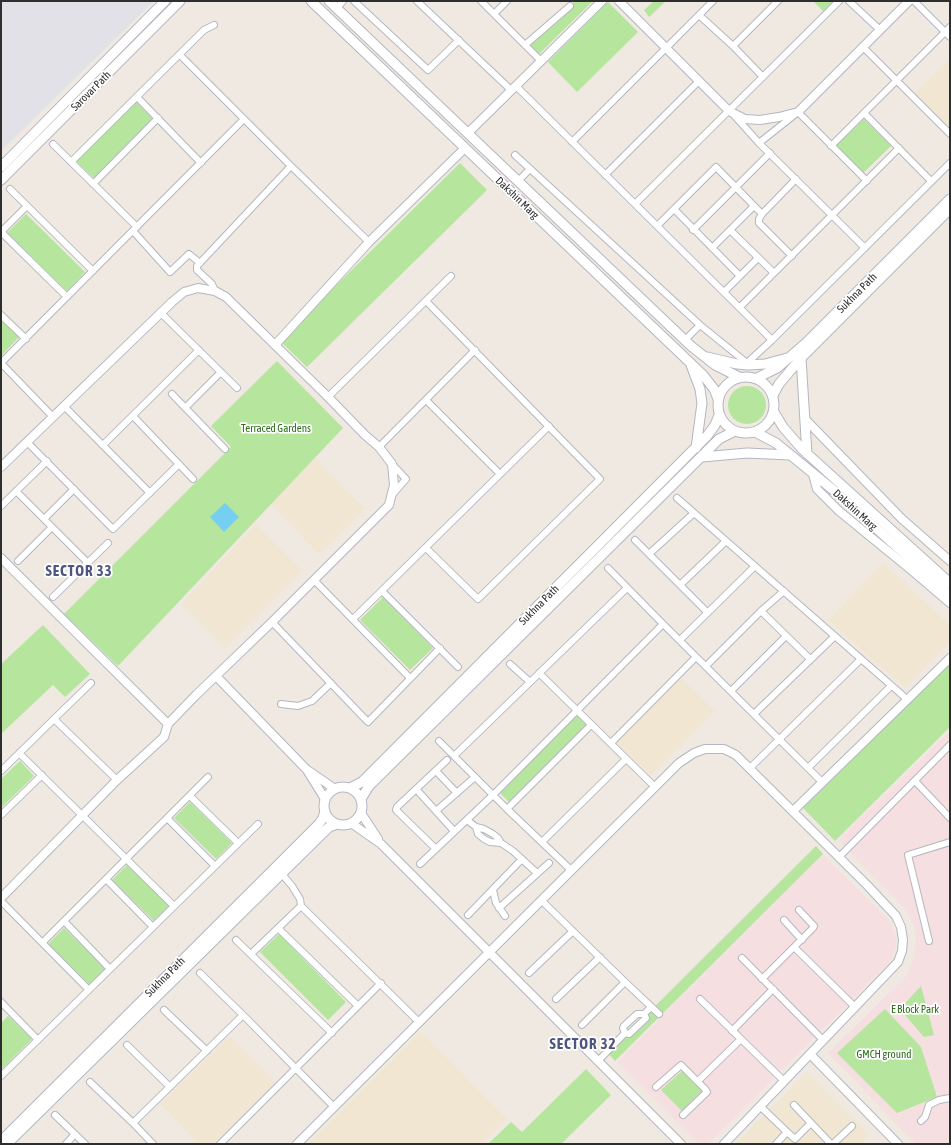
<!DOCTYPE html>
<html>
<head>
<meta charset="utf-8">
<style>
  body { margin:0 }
  #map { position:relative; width:951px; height:1145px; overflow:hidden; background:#efe9e1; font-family:"Asap Condensed",sans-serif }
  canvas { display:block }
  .frame { position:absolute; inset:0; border:2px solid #2e2e2e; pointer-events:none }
</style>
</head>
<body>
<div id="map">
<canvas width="951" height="1145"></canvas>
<div class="frame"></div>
</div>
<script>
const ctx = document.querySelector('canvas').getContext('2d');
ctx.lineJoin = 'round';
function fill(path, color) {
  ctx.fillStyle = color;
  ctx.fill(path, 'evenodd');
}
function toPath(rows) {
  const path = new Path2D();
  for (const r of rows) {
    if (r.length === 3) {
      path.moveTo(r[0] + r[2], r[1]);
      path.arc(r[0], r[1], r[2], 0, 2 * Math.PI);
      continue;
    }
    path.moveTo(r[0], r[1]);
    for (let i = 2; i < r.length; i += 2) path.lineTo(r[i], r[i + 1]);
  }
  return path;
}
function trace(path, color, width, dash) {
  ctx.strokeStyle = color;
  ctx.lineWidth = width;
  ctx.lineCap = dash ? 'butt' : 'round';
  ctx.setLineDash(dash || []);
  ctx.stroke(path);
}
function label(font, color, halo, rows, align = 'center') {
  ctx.font = font + ' "Asap Condensed",sans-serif';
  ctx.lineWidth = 3.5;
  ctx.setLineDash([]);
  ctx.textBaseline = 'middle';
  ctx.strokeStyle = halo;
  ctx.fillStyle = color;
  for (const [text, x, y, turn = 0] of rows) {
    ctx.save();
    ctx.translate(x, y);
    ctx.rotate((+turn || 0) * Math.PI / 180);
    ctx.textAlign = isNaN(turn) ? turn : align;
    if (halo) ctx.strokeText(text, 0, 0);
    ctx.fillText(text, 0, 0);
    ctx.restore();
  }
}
const industrial = toPath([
  [1,1,154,1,1,151]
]);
const education = toPath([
  [950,59,950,122,947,125,915,93],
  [315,458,365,509,319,554,270,503],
  [256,524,302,571,225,648,181,604],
  [883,563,950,625,950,642,905,688,828,620],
  [680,677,715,711,651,775,616,741],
  [421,1032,507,1119,481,1144,308,1144],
  [230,1036,276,1083,214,1144,199,1144,160,1104],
  [807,1072,870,1135,861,1144,735,1144]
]);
const medical = toPath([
  [950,731,950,1144,916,1144,828,1053,906,977,914,959,916,943,914,925,905,908,838,840],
  [823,855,891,922,896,937,896,948,889,963,708,1144,699,1144,617,1062]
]);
const green = toPath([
  [575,1,593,1,538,55,530,46],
  [654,1,666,1,649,17,644,10],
  [813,1,834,1,824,12],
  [608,2,638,32,577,92,548,62],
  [136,102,153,119,94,178,76,161],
  [864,119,891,146,863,173,836,146],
  [460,163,487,190,307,367,280,341],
  [26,214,85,272,67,291,7,233],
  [1,320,19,337,1,356],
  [277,361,343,428,118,666,64,614,231,447,211,426],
  [747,405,19],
  [383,597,433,648,410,670,360,620],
  [43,625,90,674,65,697,53,685,1,734,1,664],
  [950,663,950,727,835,841,803,808],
  [577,715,587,725,510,803,500,793],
  [20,761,34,776,1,808,1,779],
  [190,802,232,843,216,859,174,818],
  [816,846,823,854,615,1061,608,1053],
  [128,864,170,905,154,921,112,880],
  [64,928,106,969,90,985,48,944],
  [279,934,346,1002,328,1020,260,952],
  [921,986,934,1035,924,1037,900,1009],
  [885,1009,921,1047,937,1097,897,1113,837,1053],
  [8,1016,32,1039,1,1070,1,1023],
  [586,1069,611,1095,561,1144,488,1144,511,1122,522,1132],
  [682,1071,702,1091,682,1111,661,1090]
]);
const water = toPath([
  [225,503,239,517,224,532,210,517]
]);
const minor = toPath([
  [354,1,428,70,459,40],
  [417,1,511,90],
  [481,1,541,61],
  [849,1,880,30],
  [914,1,950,37],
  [337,8,343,1],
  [494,14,507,1],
  [699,15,733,46,763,77],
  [525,45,570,6],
  [733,46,778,1],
  [863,47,950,134],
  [180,55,291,166,369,242],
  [516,86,772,340],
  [137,97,201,163],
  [864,113,931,181],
  [733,114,759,143,865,248],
  [572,142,713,1],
  [759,143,798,112,867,181],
  [53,144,137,227],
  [831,146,950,27],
  [515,155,700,325,747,363,772,340,950,163],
  [71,162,204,30,214,25],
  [605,175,699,81],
  [521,178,530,169],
  [93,184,158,118],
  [10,189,93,271],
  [635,204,839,1],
  [674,209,740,276],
  [658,225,716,167,762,214],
  [693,230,770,153],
  [730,230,774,273],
  [133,231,170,272,189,254,200,263],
  [1,232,67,297],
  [1,232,27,206],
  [712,248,754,206],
  [792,256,759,223,759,219,762,214,796,179],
  [215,291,212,284,197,270,197,266,291,166],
  [724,292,758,258],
  [426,301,600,479,478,599,426,548],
  [740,307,899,148],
  [161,313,237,388],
  [1,315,26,339],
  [685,340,700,325],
  [172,394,225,449],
  [328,397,451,276],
  [426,400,500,474],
  [64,406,150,493],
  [185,408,221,372],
  [133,416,193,479],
  [53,417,1,363,244,119],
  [27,442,113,529,179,464],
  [103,445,199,350],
  [379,447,475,350],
  [392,464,406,479,393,494],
  [16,491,88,563],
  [677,498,908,700],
  [1,506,47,461],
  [44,519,74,489],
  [635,540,707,612],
  [649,554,694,513],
  [18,561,52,527],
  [608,568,663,624,822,782],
  [314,580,410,678],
  [680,585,726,541],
  [382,591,458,667],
  [53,597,108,543],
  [761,611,810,659],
  [353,619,549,426],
  [272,622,368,722,440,648],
  [680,640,755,566],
  [510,664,530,682],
  [706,666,761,611,784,591],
  [539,673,655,787],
  [731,691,786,636],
  [281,704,298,706,312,701,331,683],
  [754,714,835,636],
  [54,719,117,780],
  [439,741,507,809,571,870],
  [611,743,696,657],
  [19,753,174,906],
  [455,755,627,588],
  [750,768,861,659],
  [808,768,891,686],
  [1,771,54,719,91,683],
  [436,771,457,793],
  [915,781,950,818],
  [416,789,454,831],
  [190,796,238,843],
  [507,809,591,725],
  [436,811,475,777],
  [1,815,42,775],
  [167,818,215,866],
  [467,820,476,827,484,829,493,834,498,838,501,843],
  [476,827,478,834,484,839,490,842,501,843,513,851,537,873],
  [542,842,626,759],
  [436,849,397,811,396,810,397,807,447,760],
  [839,857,950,745],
  [420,864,493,795,663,624],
  [282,874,292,886,300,899,301,906,419,1022],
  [106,879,153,927],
  [493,890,496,903,505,916],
  [541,900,625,982,659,1014],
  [1,901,89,990],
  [499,908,549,863],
  [468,915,522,859],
  [784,920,802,940],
  [64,921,110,969],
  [278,928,358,1006],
  [236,940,332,1033],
  [929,941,908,855,950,842],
  [43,942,208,777],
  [794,947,855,1007],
  [251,954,301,906],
  [742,958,823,1040],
  [200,973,243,1015,334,1107],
  [529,973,573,931],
  [762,979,813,928,814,926,799,910],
  [556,999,600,957],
  [700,999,784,1081],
  [1,1002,38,1040],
  [164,1010,207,1051],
  [582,1025,625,982],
  [732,1031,773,989],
  [625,1033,629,1034,646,1018,644,1014],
  [127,1045,170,1087],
  [598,1061,625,1033,623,1028,624,1026,637,1014,644,1014,651,1007],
  [1,1076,258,824],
  [698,1081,741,1039],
  [90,1082,133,1123,153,1144],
  [656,1087,681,1065,705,1089,707,1092,683,1115],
  [794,1105,831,1144],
  [760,1106,787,1132,776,1144],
  [55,1115,85,1144],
  [921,1121,925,1117,929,1105,939,1100,950,1098],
  [133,1123,243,1015],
  [787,1132,795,1139,811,1123],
  [66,1144,75,1134],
  [220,1144,381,983],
  [833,1144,852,1126]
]);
const tertiary = toPath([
  [619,1,729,111,745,119,760,120,779,117,798,112,909,1],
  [471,130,602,1],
  [275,345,369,242,461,152],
  [805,419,902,519,950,561],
  [1,467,172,302,184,292,198,288,215,291,226,297,328,397,365,435,379,447,392,464,394,485,389,505,272,622,196,695,168,724,164,737,117,780,1,898],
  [813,474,817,489,839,511,910,569,950,603],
  [1,558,168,724],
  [216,676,307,770,325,799],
  [309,771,335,789],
  [793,811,950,658],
  [361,813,378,839],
  [351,823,381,844,681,1144],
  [810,1054,898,1144],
  [297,1144,679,763,694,753,705,749,724,749,736,755,867,885,896,916,901,927,903,940,902,951,898,962,724,1144]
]);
const secondary = toPath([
  [311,1,703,375,714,389,718,399],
  [329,1,691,346,715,365,739,377],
  [1,167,165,1],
  [1,180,180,1],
  [707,357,737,364,748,365,765,364,787,358],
  [801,358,807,454],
  [691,365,700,389,702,403,696,448],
  [746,405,28],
  [757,378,777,368,806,343,950,199],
  [773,395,779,384,801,358,950,209],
  [774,412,783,427,802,449,950,583],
  [755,432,776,443,837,493,950,595],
  [702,457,747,453,790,455],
  [343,806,19],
  [350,788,362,782,707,436,715,425,719,415],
  [361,799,369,786,719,439,735,431],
  [1,1141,319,824,323,818,325,811],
  [7,1144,329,827,337,824]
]);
const streetNames = [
  ["Sarovar Path",91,91,-45],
  ["Dakshin Marg",517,198,44],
  ["Sukhna Path",857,293,-45],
  ["Dakshin Marg",855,510,42],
  ["Sukhna Path",539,605,-45],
  ["Sukhna Path",165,977,-45]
];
const parkNames = [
  ["Terraced Gardens",276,429],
  ["E Block Park",915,1010],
  ["GMCH ground",884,1055]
];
const districtNames = [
  ["SECTOR 33",79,571],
  ["SECTOR 32",583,1044]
];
fill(industrial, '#e3e1e8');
fill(education, '#f0e6d1');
fill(medical, '#f5dfe0');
fill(green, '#b6e59e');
fill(water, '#75cff0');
trace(minor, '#b4b7c1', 8);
trace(tertiary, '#b4b7c1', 10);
trace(secondary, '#b4b7c1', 11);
trace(minor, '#fff', 6);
trace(tertiary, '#fff', 8);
trace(secondary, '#fff', 9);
label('11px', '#2e2e2e', '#fff', streetNames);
label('11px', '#2c6e1b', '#fff', parkNames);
ctx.letterSpacing = '1px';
label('bold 15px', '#4d5680', '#fff', districtNames);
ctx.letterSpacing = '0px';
</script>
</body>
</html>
